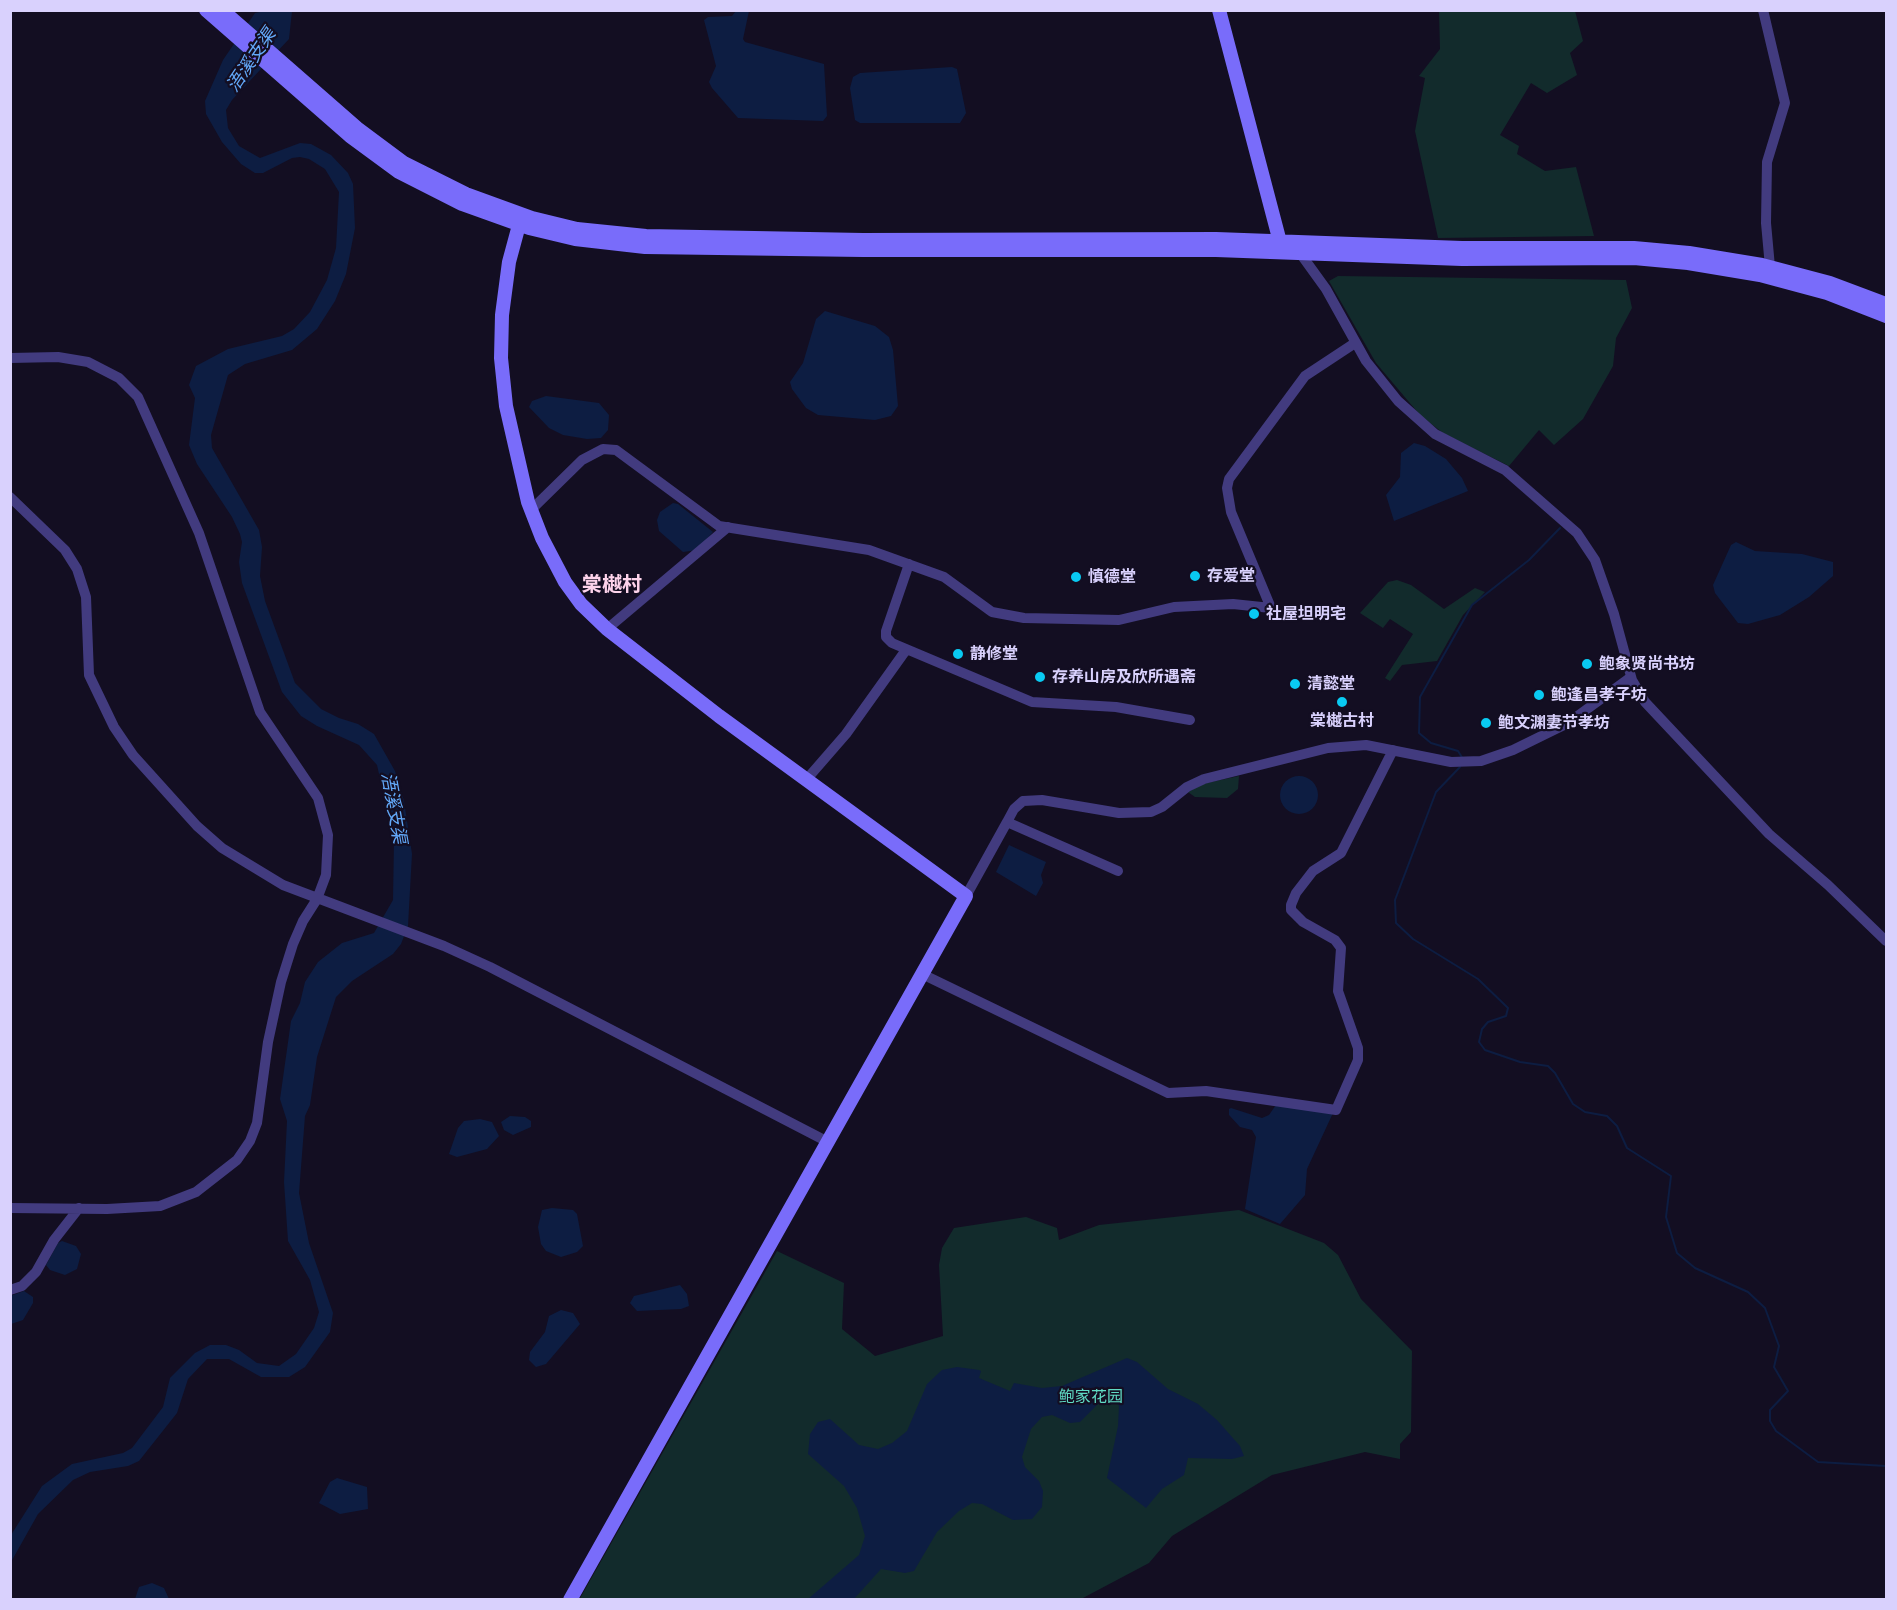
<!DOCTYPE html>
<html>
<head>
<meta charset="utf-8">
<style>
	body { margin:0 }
	#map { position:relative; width:1897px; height:1610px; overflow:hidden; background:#130e22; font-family:Barlow,sans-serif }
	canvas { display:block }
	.frame { position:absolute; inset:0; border:12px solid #d9d1fd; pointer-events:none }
</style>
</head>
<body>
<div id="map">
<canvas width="1897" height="1610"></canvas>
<div class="frame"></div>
</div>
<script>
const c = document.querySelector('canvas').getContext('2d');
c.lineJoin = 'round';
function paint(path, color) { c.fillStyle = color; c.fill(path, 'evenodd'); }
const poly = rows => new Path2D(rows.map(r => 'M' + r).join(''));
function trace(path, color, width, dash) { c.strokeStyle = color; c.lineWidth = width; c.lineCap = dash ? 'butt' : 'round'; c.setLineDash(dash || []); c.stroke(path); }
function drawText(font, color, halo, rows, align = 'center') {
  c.font = font + ' Barlow,"Noto Sans SC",sans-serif'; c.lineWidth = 4.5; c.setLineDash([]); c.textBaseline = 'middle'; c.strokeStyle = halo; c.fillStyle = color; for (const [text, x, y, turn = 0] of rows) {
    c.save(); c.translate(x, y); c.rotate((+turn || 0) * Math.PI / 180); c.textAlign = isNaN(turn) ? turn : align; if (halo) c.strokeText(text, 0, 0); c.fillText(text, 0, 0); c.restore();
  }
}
const green = poly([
	[1439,11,1575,11,1583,41,1570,53,1577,75,1547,93,1531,83,1500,135,1519,146,1517,154,1545,171,1576,167,1594,236,1438,238,1415,131,1425,78,1419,76,1440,49],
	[1338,276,1626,280,1632,308,1616,338,1613,366,1583,419,1554,445,1539,430,1509,466,1443,433,1420,415,1376,363,1329,281],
	[1397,580,1411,585,1444,609,1475,588,1485,592,1463,615,1437,661,1402,665,1390,681,1385,678,1413,634,1390,619,1383,628,1360,613,1388,582],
	[1239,776,1238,789,1227,798,1195,797,1188,792,1202,784],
	[1239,1210,1324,1243,1338,1255,1361,1299,1412,1351,1411,1432,1400,1444,1400,1459,1365,1452,1272,1475,1172,1536,1149,1563,1081,1599,579,1600,777,1251,844,1283,842,1329,875,1356,943,1336,939,1265,942,1248,954,1228,1026,1217,1057,1228,1059,1240,1099,1225]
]);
const water = poly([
	[264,11,292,11,289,39,232,100,226,110,228,128,239,146,260,158,300,143,311,144,331,155,348,173,353,184,355,228,346,274,335,301,317,329,292,350,245,364,228,375,211,435,212,448,259,530,262,547,260,576,265,601,295,683,321,709,339,718,358,724,374,734,395,771,404,801,412,854,408,926,401,944,393,954,352,981,336,997,317,1057,310,1105,305,1116,299,1193,309,1243,333,1313,330,1332,305,1367,289,1377,261,1377,229,1359,207,1359,188,1379,177,1413,139,1461,128,1466,90,1472,73,1480,38,1514,11,1562,11,1535,42,1486,72,1464,123,1453,132,1448,163,1407,170,1378,195,1353,210,1345,226,1345,239,1350,257,1363,279,1366,296,1354,314,1328,319,1312,310,1280,288,1241,284,1182,287,1121,280,1099,291,1021,300,1003,305,982,318,962,342,943,374,933,393,900,394,841,377,765,359,745,317,726,301,716,282,692,242,583,239,562,242,542,240,534,232,517,197,464,189,445,195,398,189,385,196,366,228,349,282,336,294,329,310,312,327,280,336,248,339,192,325,169,309,159,300,157,292,158,263,173,255,173,241,164,222,142,206,114,205,101,223,60,255,13],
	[736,11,749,11,743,39,745,42,824,64,827,116,823,121,738,118,712,88,709,82,716,66,704,20,708,17,732,16],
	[952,67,957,69,966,113,960,123,860,123,855,120,850,88,853,77,860,73],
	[825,311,875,326,889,337,893,350,898,406,891,416,875,420,818,415,806,408,792,389,790,382,803,363,816,319],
	[546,396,599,403,609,415,608,430,601,438,587,439,563,435,549,428,529,407,532,401],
	[1414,443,1425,446,1446,459,1462,478,1468,491,1394,521,1386,495,1400,477,1401,453],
	[673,503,678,504,713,532,697,550,683,552,659,531,657,520,660,512],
	[1736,542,1755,551,1802,554,1833,562,1833,576,1809,597,1780,615,1748,624,1738,623,1715,593,1713,585,1731,545],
	'1280 795a19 19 0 1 1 38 0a19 19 0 1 1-38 0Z',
	[1009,845,1046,862,1041,875,1043,883,1036,896,996,872],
	[1278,1102,1333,1113,1307,1169,1305,1195,1280,1224,1245,1209,1256,1137,1252,1130,1240,1127,1229,1115,1229,1109,1231,1108,1262,1118,1269,1115],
	[510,1116,525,1117,531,1121,531,1127,513,1135,504,1130,501,1122],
	[480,1119,492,1122,499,1136,487,1149,457,1157,449,1154,458,1128,464,1121],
	[552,1208,573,1210,577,1214,583,1246,577,1252,561,1257,546,1251,541,1244,538,1227,542,1210],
	[62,1241,76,1246,81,1254,77,1269,65,1275,50,1270,46,1265,58,1243],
	[680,1285,687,1294,689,1306,681,1309,637,1311,630,1303,634,1296],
	[24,1291,33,1297,33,1303,23,1320,11,1324,10,1296],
	[561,1310,573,1313,580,1324,546,1364,536,1367,529,1360,530,1352,545,1332,549,1316],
	[1127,1358,1137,1362,1168,1389,1198,1404,1217,1420,1240,1446,1244,1456,1232,1459,1188,1458,1184,1475,1162,1489,1146,1508,1107,1478,1118,1426,1119,1406,1116,1402,1107,1400,1098,1404,1080,1422,1070,1423,1052,1415,1042,1417,1031,1429,1022,1457,1025,1467,1039,1481,1043,1491,1042,1507,1032,1519,1013,1520,982,1504,972,1503,959,1511,937,1532,914,1571,905,1573,881,1569,854,1599,808,1599,859,1555,865,1536,857,1508,844,1486,808,1454,810,1434,818,1422,830,1419,859,1445,878,1449,892,1443,907,1431,927,1384,942,1370,957,1367,979,1370,981,1371,979,1378,1010,1391,1014,1383,1042,1388,1062,1386],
	[337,1478,367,1487,368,1509,340,1514,319,1503,330,1482],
	[152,1583,164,1588,169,1599,135,1599,139,1587]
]);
const stream = poly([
	[1463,759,1458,751,1431,743,1419,733,1420,697,1472,605,1529,560,1560,528],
	[1460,767,1436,792,1395,900,1396,923,1413,939,1478,979,1508,1008,1506,1016,1488,1022,1482,1029,1479,1042,1485,1050,1520,1062,1548,1066,1555,1073,1573,1104,1585,1112,1607,1116,1617,1126,1627,1148,1671,1176,1666,1217,1677,1253,1695,1268,1748,1292,1765,1308,1779,1346,1774,1367,1788,1391,1770,1410,1770,1421,1776,1431,1818,1462,1886,1466]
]);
const street = poly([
	[1763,10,1785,103,1767,162,1766,223,1770,267],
	[1300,253,1326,289,1366,361,1398,401,1435,434,1505,470,1577,533,1595,560,1614,614,1632,680,1645,702,1769,834,1828,885,1886,941],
	[10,358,58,357,88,362,119,378,138,397,199,533,260,712,318,798,328,835,326,875,317,899,303,921,293,944,281,982,268,1042,257,1123,250,1141,237,1160,196,1192,160,1206,107,1209,10,1208],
	[10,497,65,550,77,569,86,597,89,675,114,727,133,755,197,826,222,848,283,885,444,946,490,967,828,1142],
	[531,510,582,460,603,449,616,450,719,526,869,550,944,577,992,612,1024,618,1119,620,1174,607,1233,604,1271,608],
	[909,564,886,631,886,637,892,643,1032,702,1116,707,1190,720],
	[1271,608,1231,512,1227,488,1229,479,1305,376,1355,343],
	[607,629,728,527],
	[806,780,846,734,906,650],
	[1007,822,1014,809,1023,801,1042,800,1119,813,1151,812,1162,807,1187,787,1204,779,1328,748,1366,745,1451,762,1481,761,1513,750,1568,723,1631,677],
	[966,896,1007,822,1118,871],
	[922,974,1168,1093,1206,1091,1336,1110,1358,1060,1358,1048,1338,991,1341,948,1335,940,1303,922,1291,910,1291,905,1296,893,1313,871,1341,853,1393,750],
	[10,1290,22,1286,36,1272,54,1240,79,1208]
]);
const secondary = poly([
	[206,10,350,136,399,172,462,204,529,228,575,239,645,247,863,250,1216,250,1462,259,1634,258,1688,263,1760,275,1827,293,1886,316],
	[222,10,357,128,404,163,466,194,532,218,577,229,646,236,863,240,1216,239,1462,248,1634,248,1689,253,1762,265,1830,283,1886,304],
	[1219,10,1280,242],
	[519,225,509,262,502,315,501,358,506,406,528,502,542,538,565,582,581,604,607,629,719,716,966,896,570,1600]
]);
const markers = [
	[1195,576,6,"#09caf2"],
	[1076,577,6,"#09caf2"],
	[1254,614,6,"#09caf2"],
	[958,654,6,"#09caf2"],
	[1587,664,6,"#09caf2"],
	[1040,677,6,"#09caf2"],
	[1295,684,6,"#09caf2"],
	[1539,695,6,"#09caf2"],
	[1342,702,6,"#09caf2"],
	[1486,723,6,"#09caf2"]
];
const poiNames = [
	["存爱堂",1207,576],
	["慎德堂",1088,577],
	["社屋坦明宅",1266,614],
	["静修堂",970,654],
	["鲍象贤尚书坊",1599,664],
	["存养山房及欣所遇斋",1052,677],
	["清懿堂",1307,684],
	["鲍逢昌孝子坊",1551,695],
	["棠樾古村",1342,721,"center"],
	["鲍文渊妻节孝坊",1498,723]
];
const parkNames = [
	["鲍家花园",1091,1397]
];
const waterNames = [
	["浯溪支渠",251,60,-56],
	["浯溪支渠",394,808,80]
];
const quarterNames = [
	["棠樾村",612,584]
];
paint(green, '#122b2c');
paint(water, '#0d1d42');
trace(stream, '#0d1d42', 2);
trace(street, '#423b7f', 10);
trace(secondary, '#796cfa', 14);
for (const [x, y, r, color] of markers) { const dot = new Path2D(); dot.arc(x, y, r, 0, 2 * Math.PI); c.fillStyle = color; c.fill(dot); trace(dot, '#130e22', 2); }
drawText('bold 16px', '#d9d1fd', '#130e22', poiNames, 'left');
drawText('16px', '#60dbc4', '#130e22', parkNames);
drawText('italic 18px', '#63a9f9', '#130e22', waterNames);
drawText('bold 20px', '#fdd3eb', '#130e22', quarterNames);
</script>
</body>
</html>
